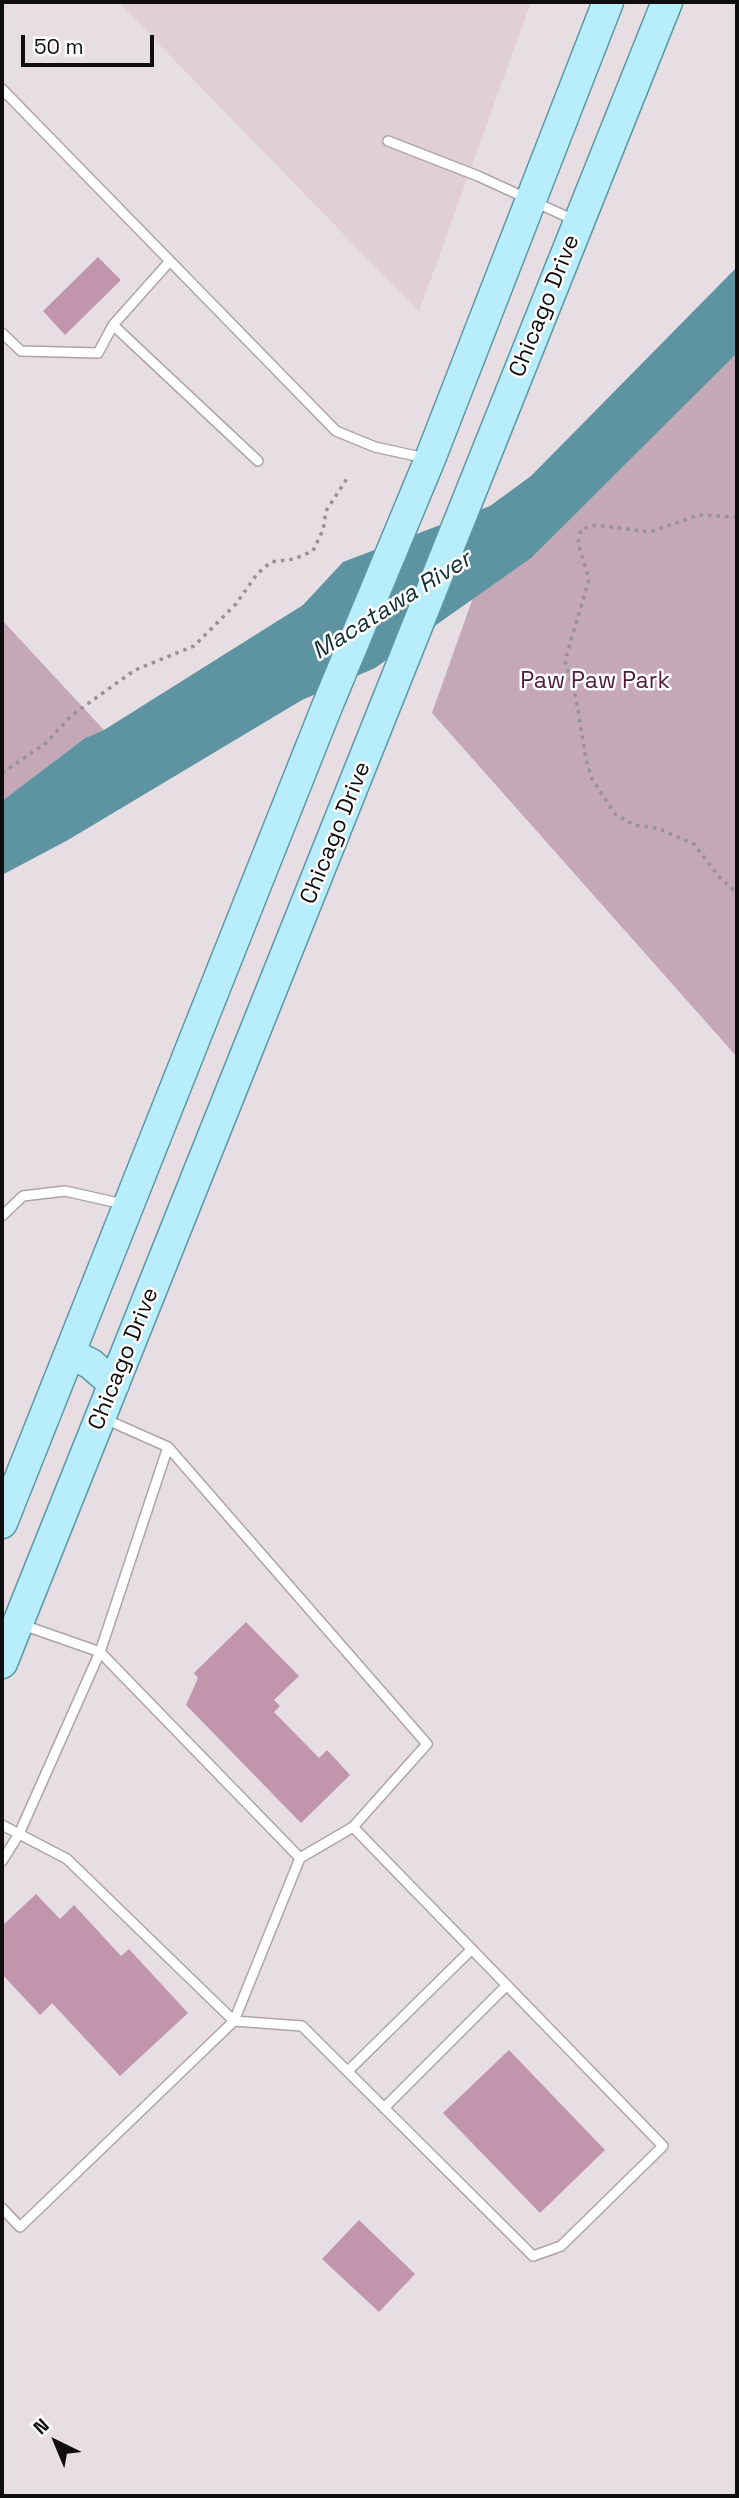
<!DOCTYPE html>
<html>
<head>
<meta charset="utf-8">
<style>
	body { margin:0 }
	#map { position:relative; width:739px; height:2498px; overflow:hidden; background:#e7dee3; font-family:"Space Grotesk",sans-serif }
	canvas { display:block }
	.frame { position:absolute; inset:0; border:4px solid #0f0d0e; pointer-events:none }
	.north { position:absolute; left:21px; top:2407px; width:70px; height:70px; -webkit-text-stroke:5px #fff; paint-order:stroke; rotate:317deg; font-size:19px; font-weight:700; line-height:28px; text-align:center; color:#0f0d0e }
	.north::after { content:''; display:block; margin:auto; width:24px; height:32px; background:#0f0d0e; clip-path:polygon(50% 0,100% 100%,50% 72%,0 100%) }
	.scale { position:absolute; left:21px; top:35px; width:133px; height:32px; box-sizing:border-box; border:4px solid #0f0d0e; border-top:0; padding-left:9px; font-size:21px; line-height:24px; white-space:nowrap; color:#0f0d0e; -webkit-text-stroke:5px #fff; paint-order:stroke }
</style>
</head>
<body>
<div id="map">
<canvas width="739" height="2498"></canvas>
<div class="frame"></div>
<div class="north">N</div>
<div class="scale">50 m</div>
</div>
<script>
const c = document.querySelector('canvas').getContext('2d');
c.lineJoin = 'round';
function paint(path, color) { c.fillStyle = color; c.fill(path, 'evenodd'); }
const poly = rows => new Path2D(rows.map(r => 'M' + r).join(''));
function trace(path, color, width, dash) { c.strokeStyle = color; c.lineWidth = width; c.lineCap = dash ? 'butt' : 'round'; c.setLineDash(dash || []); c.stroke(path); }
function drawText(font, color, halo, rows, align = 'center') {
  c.font = font + ' "Space Grotesk",sans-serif'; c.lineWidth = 5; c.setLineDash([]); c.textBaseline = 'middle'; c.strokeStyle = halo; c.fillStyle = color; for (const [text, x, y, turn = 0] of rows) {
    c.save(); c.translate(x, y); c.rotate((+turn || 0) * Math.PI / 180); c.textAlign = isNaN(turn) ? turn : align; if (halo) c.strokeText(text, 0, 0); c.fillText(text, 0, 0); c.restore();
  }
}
const built = poly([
	[118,2,531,2,419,312]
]);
const green = poly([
	[737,316,737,1057,432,713,492,544],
	[2,620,104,730,85,738,2,801]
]);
const water = poly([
	[737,267,737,353,531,558,375,668,302,700,68,840,2,875,2,801,85,738,104,730,303,605,343,562,490,506,531,476]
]);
const building = poly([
	[98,257,121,280,65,335,43,311],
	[246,1622,299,1676,274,1700,280,1706,274,1712,319,1758,327,1750,350,1775,301,1823,186,1705,198,1678,194,1673],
	[36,1894,60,1919,74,1905,121,1956,129,1949,188,2013,120,2076,52,2003,40,2015,2,1974,2,1926],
	[509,2050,605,2150,540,2213,443,2113],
	[359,2220,415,2274,379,2312,322,2259]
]);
const path = poly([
	[737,517,698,515,650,532,596,525,581,529,578,543,589,579,565,661,576,698,586,759,592,779,615,814,634,825,657,828,694,844,720,878,737,893],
	[2,773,46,743,72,715,135,670,194,646,236,604,257,574,271,562,294,559,313,551,323,530,326,511,348,477]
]);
const lane = poly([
	[2,89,336,431,375,447,425,458],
	[388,141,478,176,574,220],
	[170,261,113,325,258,461],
	[2,333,21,351,98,353,113,325],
	[2,1216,23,1196,65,1191,123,1204],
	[23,1625,100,1652,300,1858],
	[2,1825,67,1859,234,2021,300,1858,353,1827],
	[2,1861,19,1834,100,1652,168,1447],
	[348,2071,472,1949],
	[384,2108,507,1985],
	[2,2208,20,2227,234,2021,302,2026,533,2256,561,2246,663,2146,353,1827,427,1744,168,1447,105,1419]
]);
const primary = poly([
	[70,1353,91,1364,114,1384],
	[2,1523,326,709,430,459,608,2],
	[2,1663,667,2]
]);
const streetNames = [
	["Chicago Drive",545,306,-68],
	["Chicago Drive",336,833,-68],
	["Chicago Drive",124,1359,-68]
];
const parkNames = [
	["Paw Paw Park",595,682]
];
const waterNames = [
	["Macatawa River",392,606,-32]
];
paint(built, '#e0cfd7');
paint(green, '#c4a8b6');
paint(water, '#5e94a2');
paint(building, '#c195ac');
trace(lane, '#ada4a9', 12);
trace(primary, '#5e98a7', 33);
trace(path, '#989195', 3.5, [3.5, 5]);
trace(lane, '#fff', 9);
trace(primary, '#b8eefc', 30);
drawText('23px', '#0f0d0e', '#fff', streetNames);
drawText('23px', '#501a3b', '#fff', parkNames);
drawText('italic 24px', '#132f36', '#fff', waterNames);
</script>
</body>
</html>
